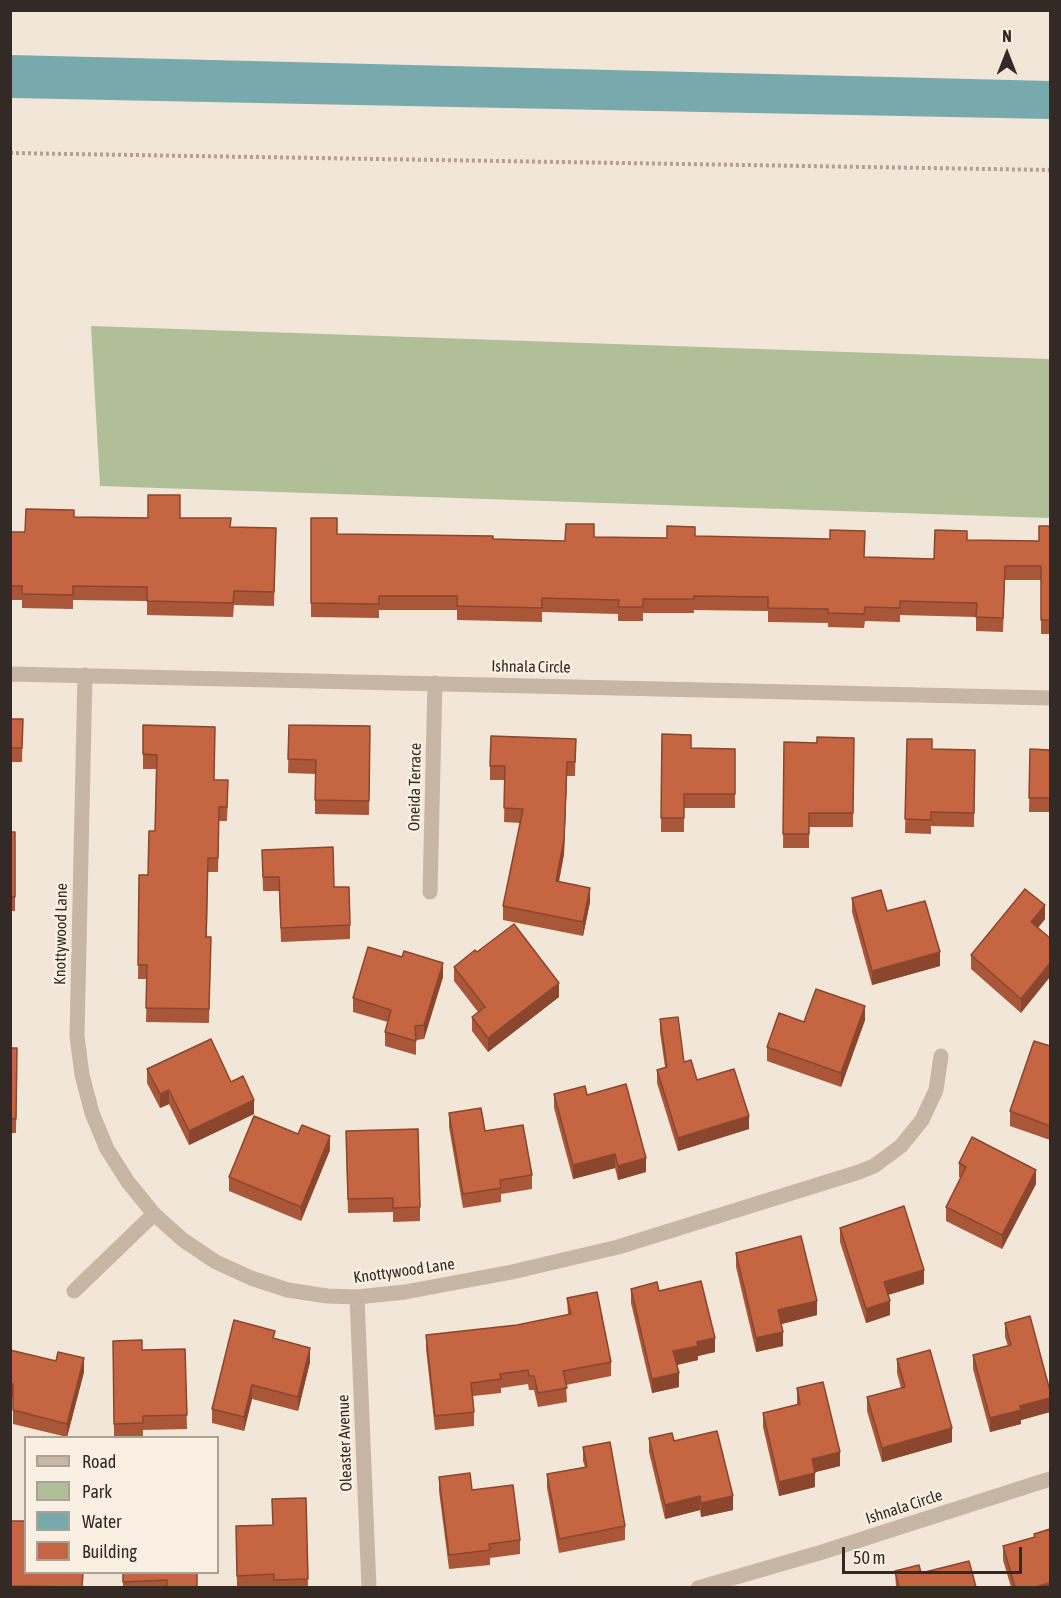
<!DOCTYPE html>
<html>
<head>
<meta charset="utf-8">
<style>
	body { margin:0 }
	#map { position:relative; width:1061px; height:1598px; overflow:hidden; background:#f1e6d7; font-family:"Asap Condensed",sans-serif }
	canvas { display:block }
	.frame { position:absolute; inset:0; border:12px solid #332a25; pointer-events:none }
	.legend { position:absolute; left:24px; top:1436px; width:195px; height:138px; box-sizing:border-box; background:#f9f0e3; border:2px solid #aaa197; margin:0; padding:8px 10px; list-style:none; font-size:18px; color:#332a25 }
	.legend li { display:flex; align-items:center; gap:12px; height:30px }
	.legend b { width:30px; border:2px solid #aaa197 }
	.north { position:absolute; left:977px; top:24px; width:60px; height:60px; -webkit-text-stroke:4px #f9f0e3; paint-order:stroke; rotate:0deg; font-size:16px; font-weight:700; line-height:24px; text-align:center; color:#332a25 }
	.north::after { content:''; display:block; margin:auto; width:21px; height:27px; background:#332a25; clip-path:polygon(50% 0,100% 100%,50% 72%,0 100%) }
	.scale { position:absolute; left:842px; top:1547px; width:180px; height:27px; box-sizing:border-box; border:3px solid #332a25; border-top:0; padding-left:8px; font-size:18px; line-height:21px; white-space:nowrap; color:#332a25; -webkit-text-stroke:4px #f9f0e3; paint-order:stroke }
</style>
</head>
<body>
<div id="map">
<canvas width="1061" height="1598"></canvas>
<div class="frame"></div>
<ul class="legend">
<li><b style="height:8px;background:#c8b6a4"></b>Road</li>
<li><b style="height:16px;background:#b1bf98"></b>Park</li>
<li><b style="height:16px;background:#77a9ad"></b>Water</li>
<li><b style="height:16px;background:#c56541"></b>Building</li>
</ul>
<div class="north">N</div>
<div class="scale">50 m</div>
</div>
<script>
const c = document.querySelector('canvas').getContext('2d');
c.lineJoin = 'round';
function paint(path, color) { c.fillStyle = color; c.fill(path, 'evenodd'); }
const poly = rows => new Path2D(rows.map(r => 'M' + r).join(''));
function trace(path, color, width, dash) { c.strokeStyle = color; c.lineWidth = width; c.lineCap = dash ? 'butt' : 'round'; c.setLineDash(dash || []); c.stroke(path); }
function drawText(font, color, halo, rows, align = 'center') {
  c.font = font + ' "Asap Condensed",sans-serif'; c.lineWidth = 5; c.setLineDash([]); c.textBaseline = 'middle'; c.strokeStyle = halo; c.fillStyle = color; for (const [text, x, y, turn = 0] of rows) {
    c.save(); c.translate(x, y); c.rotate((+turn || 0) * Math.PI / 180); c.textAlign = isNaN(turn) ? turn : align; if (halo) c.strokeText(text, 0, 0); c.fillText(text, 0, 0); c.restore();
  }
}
const green = poly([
	[91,326,1050,359,1050,518,100,486]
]);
const water = poly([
	[11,55,1050,81,1050,119,11,98]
]);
const path = poly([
	[10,153,1050,170]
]);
const minor = poly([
	[10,674,1050,698],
	[85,675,77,1036,82,1075,92,1113,107,1149,128,1182,154,1214,183,1240,216,1262,251,1278,288,1290,327,1296,357,1297,405,1292,512,1272,618,1247,859,1172,874,1166,901,1146,922,1120,936,1090,941,1056],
	[430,892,435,683],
	[74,1291,154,1214],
	[357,1297,369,1588],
	[698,1588,819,1553,1050,1479]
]);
const wall = poly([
	[74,517,180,518,231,527,276,528,274,606,234,605,233,617,147,615,147,601,73,600,73,609,22,608,22,600,10,600,10,532,25,532],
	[311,518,337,534,565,541,594,537,667,538,695,536,864,557,934,559,967,540,1039,541,1050,526,1050,634,1041,634,1041,580,1005,580,1003,632,976,631,976,617,900,615,900,622,865,621,864,628,828,627,828,623,768,622,768,611,694,610,694,613,643,613,643,621,618,621,618,614,542,612,542,622,457,620,457,610,379,610,379,618,311,617],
	[10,719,23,719,22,762,11,762],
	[143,725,214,780,228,794,227,821,219,821,218,872,208,872,207,937,211,937,209,1023,146,1022,147,979,138,979,139,875,148,875,155,831,156,769,143,769],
	[289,725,370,726,369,815,315,814,315,774,288,773],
	[662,734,691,748,735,749,735,808,684,808,684,832,661,832],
	[854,738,853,827,809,827,809,848,783,848,784,742,817,743],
	[576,739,575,776,567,776,564,854,559,882,590,902,583,936,503,920,503,906,520,823,504,822,505,780,490,780,490,766],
	[907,739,932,749,975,750,974,827,931,826,931,834,905,833],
	[1030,749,1050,750,1050,812,1029,812],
	[10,832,15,832,15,911,10,911],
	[262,850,334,887,350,925,350,939,281,942,279,891,263,891],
	[852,898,887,911,940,966,872,985,852,912],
	[1045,919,1038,928,1021,1013,971,969,971,955],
	[477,952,559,997,488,1052,472,1031,472,1017,478,1012,454,981,454,967],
	[443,977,424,1039,416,1040,416,1055,385,1046,385,1032,388,1022,353,1012,353,998],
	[660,1019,684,1062,697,1080,749,1129,678,1151,657,1083,657,1070,665,1067,660,1032],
	[865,1020,841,1087,767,1061,767,1047,804,1022],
	[1050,1046,1050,1140,1010,1126,1010,1111],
	[10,1048,17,1048,16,1133,10,1133],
	[147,1069,231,1082,254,1114,189,1145,169,1104,160,1108,147,1083],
	[554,1094,587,1095,646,1172,618,1180,615,1168,573,1179,554,1108],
	[449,1113,485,1131,532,1175,532,1189,501,1194,501,1202,463,1208,449,1127],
	[298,1134,330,1150,301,1221,229,1191,229,1177],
	[346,1145,420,1207,420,1221,393,1222,393,1212,348,1213],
	[959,1163,1036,1184,1002,1249,946,1221,946,1207,961,1178,959,1177],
	[840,1228,924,1284,888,1295,890,1315,866,1323,840,1242],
	[736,1253,817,1315,781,1324,783,1346,756,1352,736,1267],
	[631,1289,659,1291,715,1352,698,1356,698,1360,676,1365,679,1387,652,1393,631,1303],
	[567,1298,611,1362,611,1376,566,1385,567,1402,538,1407,534,1390,529,1390,528,1384,501,1388,501,1393,473,1396,474,1412,474,1426,435,1430,426,1349,426,1335,517,1325,568,1315],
	[1005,1323,1050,1391,1050,1412,1021,1420,1021,1424,990,1432,973,1369,973,1355,1008,1346,1005,1337],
	[275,1339,310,1362,298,1411,252,1399,244,1431,212,1423,212,1409],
	[113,1341,142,1350,185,1349,187,1429,143,1430,143,1437,114,1437],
	[10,1350,56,1361,84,1372,67,1437,13,1424,13,1398,10,1398],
	[897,1359,952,1442,882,1462,867,1411,867,1397,901,1388,897,1373],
	[797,1388,840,1466,815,1472,815,1487,779,1496,763,1427,763,1413,797,1405],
	[649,1438,674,1441,733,1510,701,1517,700,1510,665,1519,649,1452],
	[583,1447,625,1526,625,1540,559,1553,547,1488,547,1474,585,1467,583,1461],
	[439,1477,472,1490,520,1540,520,1554,490,1558,490,1565,449,1569,439,1491],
	[306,1498,308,1587,237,1587,236,1526,273,1525,272,1499],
	[10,1521,83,1587,10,1587],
	[1034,1534,1050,1587,1011,1587,1003,1560,1003,1546,1034,1537],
	[895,1571,921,1573,976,1587,896,1587],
	[123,1572,197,1572,197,1587,123,1587]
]);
const shadedWall = poly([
	[567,776,564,854,556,895,556,881],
	[590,888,590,902,583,936,583,922],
	[1045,905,1045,919,1031,936,1031,922],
	[940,952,940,966,872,985,872,971],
	[443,963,443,977,424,1039,424,1025],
	[1050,963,1050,977,1021,1013,1021,999],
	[559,983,559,997,488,1052,488,1038],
	[865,1006,865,1020,841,1087,841,1073],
	[169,1090,169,1104,160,1108,160,1094],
	[254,1100,254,1114,189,1145,189,1131],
	[749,1116,749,1129,678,1151,678,1138],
	[330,1136,330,1150,301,1221,301,1207],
	[615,1154,615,1168,573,1179,573,1165],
	[646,1158,646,1172,618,1180,618,1166],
	[1036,1170,1036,1184,1002,1249,1002,1235],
	[924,1270,924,1284,884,1296,884,1282],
	[817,1301,817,1315,778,1325,778,1310],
	[890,1301,890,1315,866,1323,866,1309],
	[783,1332,783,1346,756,1352,756,1338],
	[715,1338,715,1352,698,1356,698,1360,673,1366,673,1351,697,1342],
	[310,1348,310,1362,298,1411,298,1397],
	[84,1358,84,1372,67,1437,67,1424],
	[679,1373,679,1387,652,1393,652,1379],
	[252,1385,252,1399,244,1431,244,1417],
	[1050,1398,1050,1412,1021,1420,1021,1424,990,1432,990,1418,1020,1406],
	[952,1428,952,1442,882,1462,882,1448],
	[840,1452,840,1466,812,1473,812,1459],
	[815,1473,815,1487,779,1496,779,1482],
	[700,1496,700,1510,665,1519,665,1505],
	[733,1496,733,1510,701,1517,701,1503],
	[1050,1583,1050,1587,1035,1587]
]);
const building = poly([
	[148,495,180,495,180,518,231,518,230,527,276,528,274,592,234,591,233,603,147,601,147,587,73,586,73,595,22,594,22,586,10,586,10,532,25,532,26,509,74,510,74,517,148,518,148,495],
	[311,518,337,518,337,534,493,536,493,539,565,541,566,524,594,524,594,537,667,538,667,526,695,527,695,536,830,539,830,530,865,531,864,557,934,559,935,530,967,531,967,540,1039,541,1039,526,1050,526,1050,620,1041,620,1041,566,1005,566,1003,618,976,617,977,603,900,601,900,608,865,607,864,614,828,613,828,609,768,608,768,597,694,596,694,599,643,599,643,607,618,607,619,600,542,598,542,608,457,606,457,596,379,596,379,604,311,603,311,518],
	[10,719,23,719,22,748,11,748,10,783,10,719],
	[143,725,215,727,214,780,228,780,227,807,219,807,218,858,208,858,206,937,211,937,209,1009,146,1008,147,965,138,965,139,875,148,875,149,831,155,831,157,755,143,754,143,725],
	[289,725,370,726,369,801,315,800,316,760,288,759,289,725],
	[662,734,691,735,691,748,735,749,735,794,684,794,684,818,661,818,662,734],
	[491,736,576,739,575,762,567,762,564,840,556,881,590,888,583,922,503,906,523,809,504,808,505,766,490,766,491,736],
	[817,737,854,738,853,813,809,813,809,834,783,834,784,742,817,743,817,737],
	[907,739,932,739,932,749,975,750,974,813,931,812,931,820,905,819,907,739],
	[1030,749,1050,750,1050,798,1029,798,1030,749],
	[10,832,15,832,15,897,10,897,10,832],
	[333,847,334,887,349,887,350,925,281,928,279,877,263,877,262,850,333,847],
	[1025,889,1045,905,1031,922,1050,938,1050,963,1021,999,971,955,1025,889],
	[881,890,887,911,925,901,940,952,872,971,852,898,881,890],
	[514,924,559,983,488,1038,472,1017,485,1007,454,967,475,950,477,952,514,924],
	[368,947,402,957,404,951,443,963,424,1025,415,1026,416,1041,385,1032,391,1010,353,998,368,947],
	[10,987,11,987,11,1011,10,1011,10,987],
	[816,989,865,1006,841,1073,767,1047,779,1013,804,1022,816,989],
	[678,1017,684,1062,691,1060,697,1080,734,1069,749,1116,678,1138,657,1070,667,1067,660,1019,678,1017],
	[211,1039,231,1082,243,1076,254,1100,189,1131,169,1090,160,1094,147,1069,211,1039],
	[1034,1041,1050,1046,1050,1126,1010,1111,1034,1041],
	[10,1048,17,1048,16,1119,10,1119,10,1048],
	[626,1084,646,1158,618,1166,615,1154,573,1165,554,1094,585,1086,587,1095,626,1084],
	[481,1108,485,1131,523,1125,532,1175,500,1180,501,1188,463,1194,449,1113,481,1108],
	[254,1116,298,1134,302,1125,330,1136,301,1207,229,1177,254,1116],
	[418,1129,420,1207,393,1208,393,1198,348,1199,346,1131,418,1129],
	[972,1137,1036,1170,1002,1235,946,1207,966,1167,959,1163,972,1137],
	[904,1206,924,1270,884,1282,890,1301,866,1309,840,1228,904,1206],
	[801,1236,817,1301,778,1310,783,1332,756,1338,736,1253,801,1236],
	[701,1281,715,1338,697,1342,698,1346,673,1351,679,1373,652,1379,631,1289,657,1282,659,1291,701,1281],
	[597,1292,611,1362,563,1371,567,1388,538,1393,534,1376,529,1376,528,1370,500,1374,501,1379,471,1383,474,1412,435,1416,426,1335,517,1325,571,1314,567,1298,597,1292],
	[1030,1316,1050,1391,1050,1398,1020,1406,1021,1410,990,1418,973,1355,1011,1345,1005,1323,1030,1316],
	[234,1320,275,1331,273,1338,310,1348,298,1397,252,1385,244,1417,212,1409,234,1320],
	[142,1340,142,1350,185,1349,187,1415,143,1416,143,1423,114,1424,113,1341,142,1340],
	[10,1350,56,1361,58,1352,84,1358,67,1424,13,1410,13,1384,10,1384,10,1350],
	[930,1350,952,1428,882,1448,867,1397,905,1387,897,1359,930,1350],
	[823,1382,840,1452,812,1459,815,1473,779,1482,763,1413,800,1404,797,1388,823,1382],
	[717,1431,733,1496,701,1503,700,1496,665,1505,649,1438,672,1433,674,1441,717,1431],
	[610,1442,625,1526,559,1539,547,1474,587,1467,583,1447,610,1442],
	[470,1473,472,1490,513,1485,520,1540,489,1544,490,1550,449,1555,439,1477,470,1473],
	[306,1498,308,1579,274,1580,274,1574,237,1576,236,1526,273,1525,272,1499,306,1498],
	[10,1521,26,1521,26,1572,83,1572,82,1587,10,1586,10,1521],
	[1050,1529,1050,1583,1035,1587,1015,1587,1003,1546,1035,1537,1034,1534,1050,1529],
	[969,1561,976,1587,899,1587,895,1571,919,1565,921,1573,969,1561],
	[123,1572,197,1572,197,1587,167,1587,167,1580,123,1582,123,1572]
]);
const streetNames = [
	["Ishnala Circle",531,667,1],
	["Oneida Terrace",415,787,-89],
	["Knottywood Lane",61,934,-89],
	["Knottywood Lane",404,1271,-8],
	["Oleaster Avenue",345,1443,-92],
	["Ishnala Circle",904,1507,-18]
];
paint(green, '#b1bf98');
paint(water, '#77a9ad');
trace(path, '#b4a08e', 4, [3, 3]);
trace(minor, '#c8b6a4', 15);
paint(wall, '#a95738');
paint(shadedWall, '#8a472e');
paint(building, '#c56541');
trace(building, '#8a472e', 1.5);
drawText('16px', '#332a25', '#f9f0e3', streetNames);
</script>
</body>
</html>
